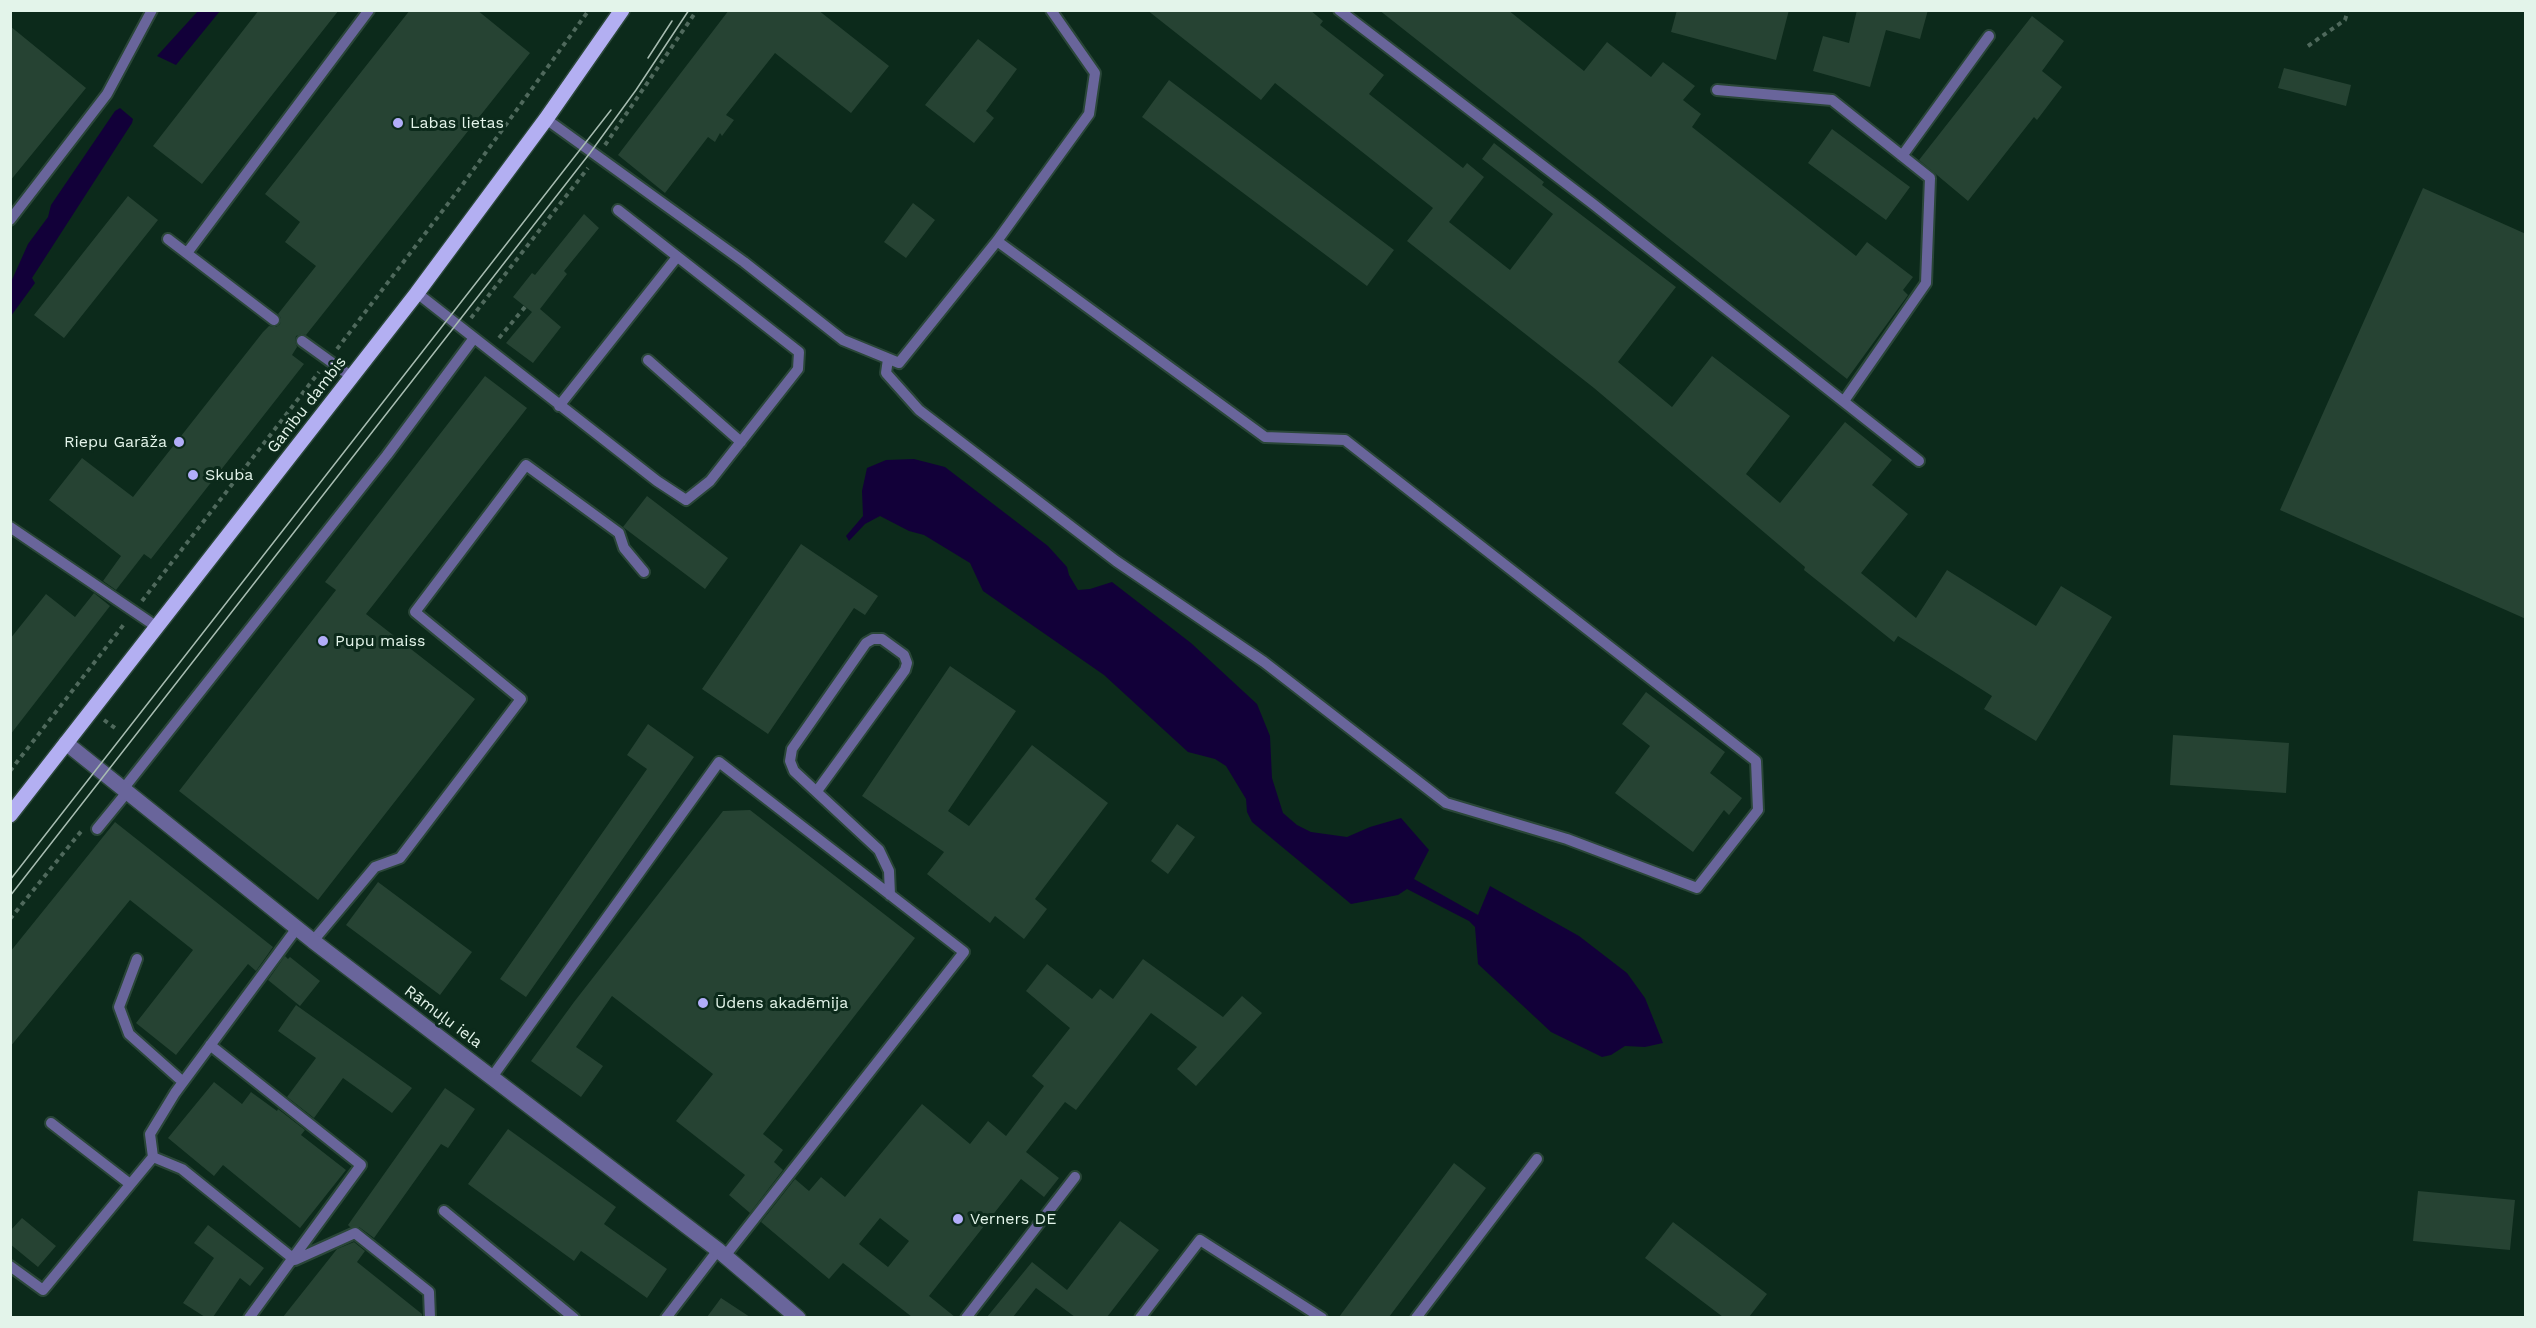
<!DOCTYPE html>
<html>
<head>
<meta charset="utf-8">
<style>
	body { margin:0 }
	#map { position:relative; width:2536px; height:1328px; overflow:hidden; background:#0c2a1b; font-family:"Work Sans",sans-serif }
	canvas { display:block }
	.frame { position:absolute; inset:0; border:12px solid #e3f4ea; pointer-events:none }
</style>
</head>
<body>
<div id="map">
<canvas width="2536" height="1328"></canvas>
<div class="frame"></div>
</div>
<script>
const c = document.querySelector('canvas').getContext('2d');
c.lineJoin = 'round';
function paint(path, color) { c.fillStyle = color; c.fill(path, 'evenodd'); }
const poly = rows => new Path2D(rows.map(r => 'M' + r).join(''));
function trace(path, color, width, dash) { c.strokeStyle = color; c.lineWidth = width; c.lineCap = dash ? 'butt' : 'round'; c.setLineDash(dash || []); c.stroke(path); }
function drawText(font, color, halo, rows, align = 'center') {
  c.font = font + ' "Work Sans",sans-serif'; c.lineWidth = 6; c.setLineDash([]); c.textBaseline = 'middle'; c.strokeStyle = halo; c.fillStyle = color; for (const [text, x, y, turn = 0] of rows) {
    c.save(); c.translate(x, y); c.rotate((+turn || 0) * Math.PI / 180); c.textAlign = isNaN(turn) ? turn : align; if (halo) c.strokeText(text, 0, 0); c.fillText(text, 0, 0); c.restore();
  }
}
const water = poly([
	[198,11,220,11,176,65,157,56],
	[120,108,133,119,132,123,32,278,35,283,11,316,11,282,28,244,48,217,51,205,115,111],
	[914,459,945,467,1048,546,1067,567,1069,575,1078,590,1090,589,1112,582,1191,643,1257,704,1270,736,1272,778,1283,813,1297,825,1311,832,1347,837,1370,827,1401,818,1429,850,1414,879,1478,915,1490,886,1579,936,1627,973,1645,998,1663,1043,1645,1047,1625,1046,1611,1055,1602,1057,1551,1032,1478,964,1475,927,1469,921,1407,889,1398,895,1351,904,1252,822,1247,812,1246,799,1226,766,1215,759,1188,752,1104,675,983,591,970,563,924,535,909,531,880,516,865,524,849,541,846,536,863,516,862,491,867,468,886,460]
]);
const building = poly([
	[259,10,339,10,202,184,153,146],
	[410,10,477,10,530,53,306,335,302,334,296,336,295,341,297,347,292,355,304,364,151,559,144,554,116,590,103,581,121,556,49,500,82,458,133,497,263,332,269,326,276,327,280,324,281,318,278,314,316,266,285,242,300,222,265,194],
	[729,10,818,10,889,66,851,113,775,53,726,115,734,120,722,136,720,133,715,142,708,137,665,193,618,155],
	[1147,10,1310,10,1323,21,1320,25,1384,75,1369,94,1463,168,1467,163,1484,177,1449,222,1510,270,1553,214,1482,159,1494,143,1544,182,1542,185,1676,287,1618,362,1672,407,1712,356,1790,416,1746,474,1780,503,1845,422,1892,460,1872,485,1908,514,1861,573,1916,618,1947,570,2036,626,2061,586,2112,617,2036,741,1984,709,1992,696,1898,636,1894,642,1804,570,1805,567,1594,388,1407,241,1433,208,1275,83,1261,100],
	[1379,10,1508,10,1584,71,1607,42,1651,77,1663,62,1695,86,1683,100,1701,114,1692,127,1856,256,1867,242,1913,277,1903,290,1908,295,1847,379],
	[1677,10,1789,10,1776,60,1671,32],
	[1857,10,1928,10,1920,39,1886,30,1870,87,1813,71,1823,36,1849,43],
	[2032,16,2064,41,2042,71,2062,87,2037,120,2034,117,1968,201,1919,160],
	[10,26,86,88,10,181],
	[978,39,1017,69,986,111,994,118,974,143,925,105],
	[2284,68,2351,85,2346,106,2278,88],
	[1169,80,1394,250,1367,286,1142,117],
	[1832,129,1910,187,1886,220,1808,163],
	[2423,188,2526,234,2526,619,2280,510],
	[128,196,158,220,64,338,34,315],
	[913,203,935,220,906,258,884,242],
	[584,214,599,228,564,271,567,274,540,309,561,327,533,363,506,343,532,312,513,297,532,273,535,275],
	[485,376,527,408,366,614,475,699,318,900,179,791,336,590,325,582],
	[647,496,728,558,705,589,623,527],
	[801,544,878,596,865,615,854,608,768,734,702,689],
	[94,593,110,606,10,735,10,639,46,594,75,617],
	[950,666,1016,711,948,811,969,826,1032,745,1108,803,1035,899,1047,909,1024,939,995,916,990,923,927,874,944,852,862,796],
	[1646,692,1725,752,1710,773,1742,798,1729,815,1724,810,1693,852,1615,793,1650,746,1622,724],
	[648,724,694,757,526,997,500,979,647,769,627,755],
	[2173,735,2289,743,2286,793,2170,785],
	[750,810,915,938,763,1134,783,1150,774,1162,783,1170,750,1213,729,1195,745,1175,676,1121,713,1074,612,996,576,1047,603,1066,581,1097,531,1061,574,1002,723,811],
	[115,822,273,947,256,971,248,964,176,1055,136,1023,193,950,130,900,10,1047,10,952],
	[1177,824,1195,837,1168,874,1151,861],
	[378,882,472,952,440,995,346,925],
	[285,956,288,959,290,957,320,981,300,1006,268,980],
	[1143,959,1223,1017,1242,996,1262,1013,1196,1086,1177,1069,1197,1047,1151,1013,1076,1110,1065,1102,1026,1152,1059,1178,1044,1197,1021,1179,929,1296,955,1317,912,1317,843,1263,829,1279,761,1222,795,1179,809,1191,821,1177,845,1197,922,1104,970,1144,988,1121,1006,1136,1044,1086,1032,1076,1070,1028,1026,991,1047,964,1092,999,1100,989,1113,999],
	[880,1218,909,1241,888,1267,859,1244],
	[296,1005,412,1088,392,1113,343,1078,314,1118,287,1097,316,1058,278,1031],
	[214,1082,242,1104,251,1092,277,1111,278,1109,305,1130,301,1135,346,1170,300,1228,223,1165,214,1176,168,1138],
	[445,1088,475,1109,448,1148,441,1144,374,1238,359,1227,350,1227,348,1225],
	[508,1129,616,1207,604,1224,667,1269,647,1298,581,1251,574,1261,468,1184],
	[1454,1163,1486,1188,1389,1317,1339,1317],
	[2418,1191,2515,1200,2510,1250,2413,1241],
	[22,1218,56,1246,38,1267,10,1244,10,1231],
	[1120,1221,1159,1250,1107,1317,1075,1317,1036,1288,1013,1317,987,1317,1032,1262,1067,1290],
	[1673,1222,1767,1294,1749,1317,1723,1317,1645,1258],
	[208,1225,264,1268,250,1286,240,1278,213,1317,205,1317,183,1303,214,1258,194,1243],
	[354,1242,365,1251,357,1262,422,1314,422,1317,283,1317,337,1249],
	[721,1298,750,1317,707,1317]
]);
const path = poly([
	[2308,46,2345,20,2348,10],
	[605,145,697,10],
	[471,318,588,168],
	[499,338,525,307],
	[337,349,463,184,589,10],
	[142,601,319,372],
	[104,720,115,728],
	[10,771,125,623],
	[10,919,83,829]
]);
const lane = poly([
	[1339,10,1593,204,1919,461],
	[1717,90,1832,100,1930,178,1926,283,1844,401],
	[546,119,744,262,843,340,899,363,997,241,1089,114,1095,73,1051,10],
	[1902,156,1989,36],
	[10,220,107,94,152,10],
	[168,239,274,320],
	[187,253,369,10],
	[417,293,657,481,686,500,710,481,798,369,799,352,618,210],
	[302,341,352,377],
	[888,359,886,373,919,410,1116,561,1264,662,1446,803,1567,839,1697,888,1758,810,1756,761,1345,440,1265,437,997,241],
	[648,360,741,442],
	[559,406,677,257],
	[10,527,157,627],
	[124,788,387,455,474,338],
	[817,791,905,670,907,663,904,655,882,639,873,639,866,643,792,749,790,761,794,771,879,850,889,871,890,895],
	[97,829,128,791],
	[313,941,375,867,400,858,521,699,415,612,526,465,619,533,624,548,644,572],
	[137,959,119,1007,129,1034,183,1082],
	[210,1045,361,1165,249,1318],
	[492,1077,719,762,964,952,725,1256],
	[51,1123,130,1184],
	[153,1157,182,1169,295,1260,355,1233,429,1292,430,1318],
	[444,1211,574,1318],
	[10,1266,43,1290,153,1157,150,1134,175,1093,297,928],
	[666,1318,718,1250],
	[966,1318,1075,1177],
	[1140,1318,1200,1240,1322,1318],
	[1416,1318,1537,1159]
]);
const street = poly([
	[66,743,313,941,718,1250,798,1318]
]);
const primary = poly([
	[10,815,417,293,546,119,622,10]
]);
const tram = poly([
	[648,58,672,21],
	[10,880,611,110],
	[10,896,590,153,636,90,689,10]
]);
const markers = [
	[398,123,6,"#b2adf9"],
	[179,442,6,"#b2adf9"],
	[193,475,6,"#b2adf9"],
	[323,641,6,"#b2adf9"],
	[703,1003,6,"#b2adf9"],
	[958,1219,6,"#b2adf9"]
];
const poiNames = [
	["Labas lietas",410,123],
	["Riepu Garāža",167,442,"right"],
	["Skuba",205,475],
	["Pupu maiss",335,641],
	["Ūdens akadēmija",715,1003],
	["Verners DE",970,1219]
];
const streetNames = [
	["Ganību dambis",307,405,-52],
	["Rāmuļu iela",443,1017,37]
];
paint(water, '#120039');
paint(building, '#264333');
trace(lane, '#2a4638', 14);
trace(street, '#2a4638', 18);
trace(primary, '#2a4638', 18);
trace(path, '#4f695c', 4, [4.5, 4.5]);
trace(lane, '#69659b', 10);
trace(street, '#69659b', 15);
trace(primary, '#b3aff2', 15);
trace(tram, '#a7bcb1', 1.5);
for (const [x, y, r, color] of markers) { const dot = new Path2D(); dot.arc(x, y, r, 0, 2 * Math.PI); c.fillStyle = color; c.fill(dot); trace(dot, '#0c2a1b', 2); }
drawText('16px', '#e3f4ea', '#0c2a1b', poiNames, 'left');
drawText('16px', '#e3f4ea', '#0c2a1b', streetNames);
</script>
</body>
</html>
